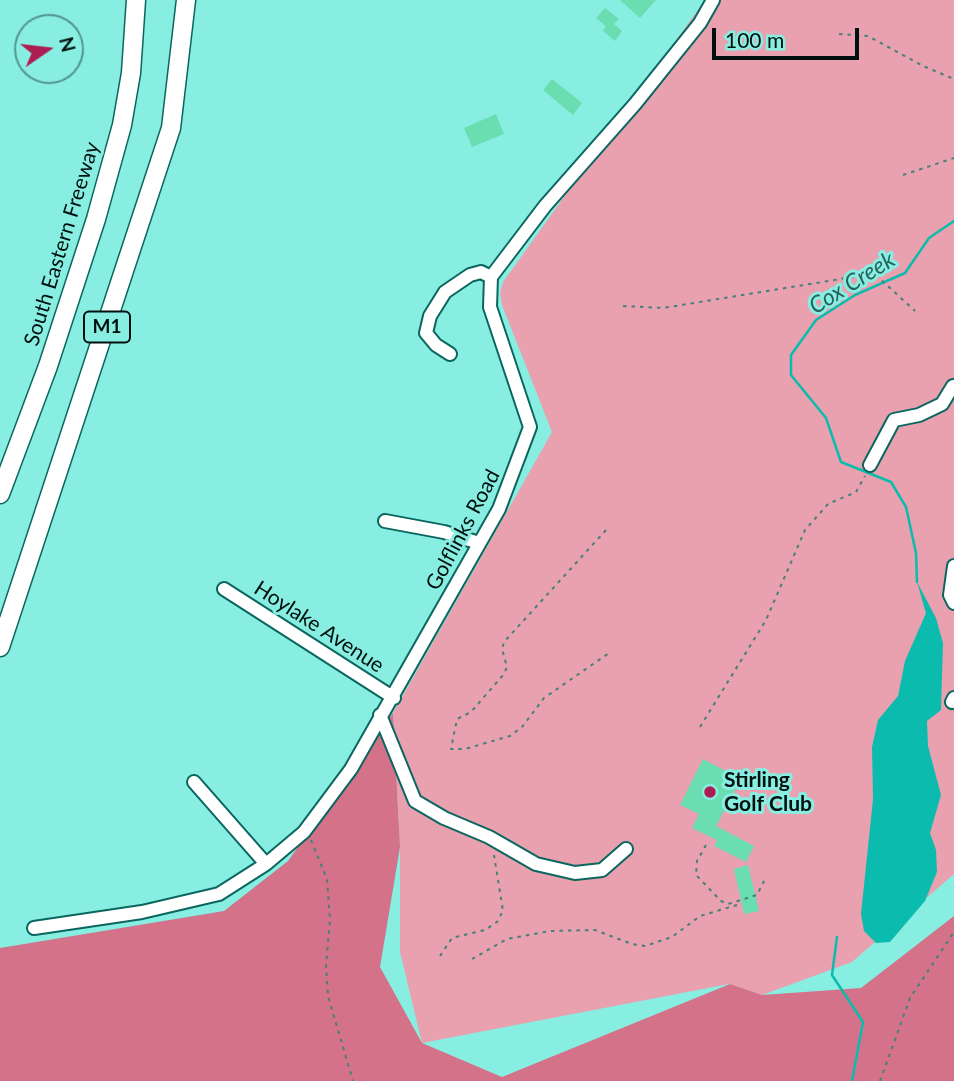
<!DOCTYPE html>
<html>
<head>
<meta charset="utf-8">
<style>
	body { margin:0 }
	#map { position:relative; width:954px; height:1081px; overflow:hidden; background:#88eee1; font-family:Lato,sans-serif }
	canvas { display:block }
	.north { position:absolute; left:14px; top:14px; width:70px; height:70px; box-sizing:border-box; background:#88eee1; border:2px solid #52958d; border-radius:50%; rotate:76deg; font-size:19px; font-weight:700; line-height:28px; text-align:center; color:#00100e }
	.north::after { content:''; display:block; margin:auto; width:24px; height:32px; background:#ad1c52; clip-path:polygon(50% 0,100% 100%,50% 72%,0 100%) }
	.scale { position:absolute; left:712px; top:28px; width:147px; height:32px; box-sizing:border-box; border:4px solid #00100e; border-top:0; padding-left:9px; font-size:21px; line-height:24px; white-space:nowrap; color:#00100e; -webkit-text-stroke:5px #88eee1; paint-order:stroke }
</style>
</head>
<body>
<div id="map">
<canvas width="954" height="1081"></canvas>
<div class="north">N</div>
<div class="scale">100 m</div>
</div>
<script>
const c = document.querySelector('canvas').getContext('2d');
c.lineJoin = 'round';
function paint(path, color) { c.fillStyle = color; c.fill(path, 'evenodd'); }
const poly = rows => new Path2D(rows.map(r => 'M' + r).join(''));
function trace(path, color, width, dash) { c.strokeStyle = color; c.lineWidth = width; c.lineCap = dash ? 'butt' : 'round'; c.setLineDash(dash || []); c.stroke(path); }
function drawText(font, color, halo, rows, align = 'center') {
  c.font = font + ' Lato,sans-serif'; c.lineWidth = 6; c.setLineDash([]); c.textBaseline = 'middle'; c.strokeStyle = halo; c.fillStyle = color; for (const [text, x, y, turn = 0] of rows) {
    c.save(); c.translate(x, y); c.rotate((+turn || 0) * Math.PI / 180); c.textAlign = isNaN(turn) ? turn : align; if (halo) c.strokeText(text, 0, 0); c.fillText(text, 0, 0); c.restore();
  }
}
const green = poly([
	[705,0,954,0,954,874,852,962,762,995,729,984,422,1043,400,952,400,847,393,713,552,432,502,305,500,293,503,282]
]);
const forest = poly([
	[393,713,400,847,380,967,422,1043,502,1077,730,984,762,995,861,988,954,916,954,1081,0,1081,0,948,224,911,288,861]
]);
const water = poly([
	[917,582,936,618,943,643,941,710,927,721,928,746,941,795,930,833,936,850,937,872,925,901,890,942,876,943,864,931,861,914,873,799,872,747,878,720,898,696,905,661,926,613]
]);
const stream = poly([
	[917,582,916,553,906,507,891,482,841,462,826,418,791,375,791,355,816,320,855,295,905,273,929,238,954,221],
	[837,937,832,975,863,1022,852,1081]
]);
const building = poly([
	[620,0,656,0,640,18],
	[605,8,619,19,614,24,622,31,615,41,603,31,606,26,596,18],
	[552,79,582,103,573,115,543,90],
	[496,114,504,134,472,147,464,128],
	[703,759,741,779,716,826,754,846,746,862,714,846,717,840,692,828,699,814,680,805],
	[748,865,759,911,744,914,734,869]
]);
const path = poly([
	[839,34,868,36,923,66,954,79],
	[903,175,954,158],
	[623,306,663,308,865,275,877,276,915,311],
	[606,530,504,642,502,649,507,667,504,674,471,712,457,719,451,749,465,749,510,736,522,727,544,698,609,653],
	[700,727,766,620,805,530,828,504,856,492,865,476],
	[311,840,327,879,330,920,326,966,328,996,353,1081],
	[706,845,697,861,696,875,721,901,728,904,757,895,764,881],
	[440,956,452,938,485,930,497,922,503,911,494,855],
	[472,959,507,939,550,931,595,930,632,944,645,946,672,937,700,916,737,905],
	[880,1081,910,998,954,932]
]);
const minor = poly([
	[450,354,436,345,426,333,430,316,445,292,470,275,481,272,491,277],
	[870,465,894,420,919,415,942,404,953,386],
	[385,521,444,532,479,543],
	[954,566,950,595,954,603],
	[224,589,394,698],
	[952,702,954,698],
	[380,715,415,801,444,818,489,837,536,864,575,873,602,870,626,849],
	[194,782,266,864],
	[34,928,142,912,219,894,266,864,304,832,351,769,499,509,530,427,490,307,491,277,545,206,635,104,700,23,713,0]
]);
const highway = poly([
	[0,494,48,366,96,219,122,125,131,73,136,0],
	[0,647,171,128,186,0]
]);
const markers = [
	[710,792,7,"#ad1c52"]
];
const shields = [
	[107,327,46]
];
const shieldNames = [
	["M1",107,327]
];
const streetNames = [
	["South Eastern Freeway",62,244,-73],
	["Golflinks Road",463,530,-62],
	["Hoylake Avenue",319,627,33]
];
const poiNames = [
	["Stirling",724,780],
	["Golf Club",724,804]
];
const waterNames = [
	["Cox Creek",852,283,-32]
];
paint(green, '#e9a0af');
paint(forest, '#d37289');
paint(water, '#0bbcae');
trace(stream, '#0bbcae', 2.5);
paint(building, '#6addb1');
trace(minor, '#0a665e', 16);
trace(highway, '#0a665e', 21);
trace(path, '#45817a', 2, [3.5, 5]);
trace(minor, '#fff', 12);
trace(highway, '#fff', 18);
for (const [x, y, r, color] of markers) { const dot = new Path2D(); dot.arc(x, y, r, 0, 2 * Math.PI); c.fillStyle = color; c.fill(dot); trace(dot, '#88eee1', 2.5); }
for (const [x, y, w] of shields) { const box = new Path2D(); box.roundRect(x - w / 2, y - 15.5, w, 31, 5); c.fillStyle = '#88eee1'; c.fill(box); trace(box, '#00100e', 2); }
drawText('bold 19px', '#00100e', null, shieldNames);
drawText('21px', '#00100e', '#88eee1', streetNames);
drawText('bold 21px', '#00100e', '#88eee1', poiNames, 'left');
drawText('italic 23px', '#27625c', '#88eee1', waterNames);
</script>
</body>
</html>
